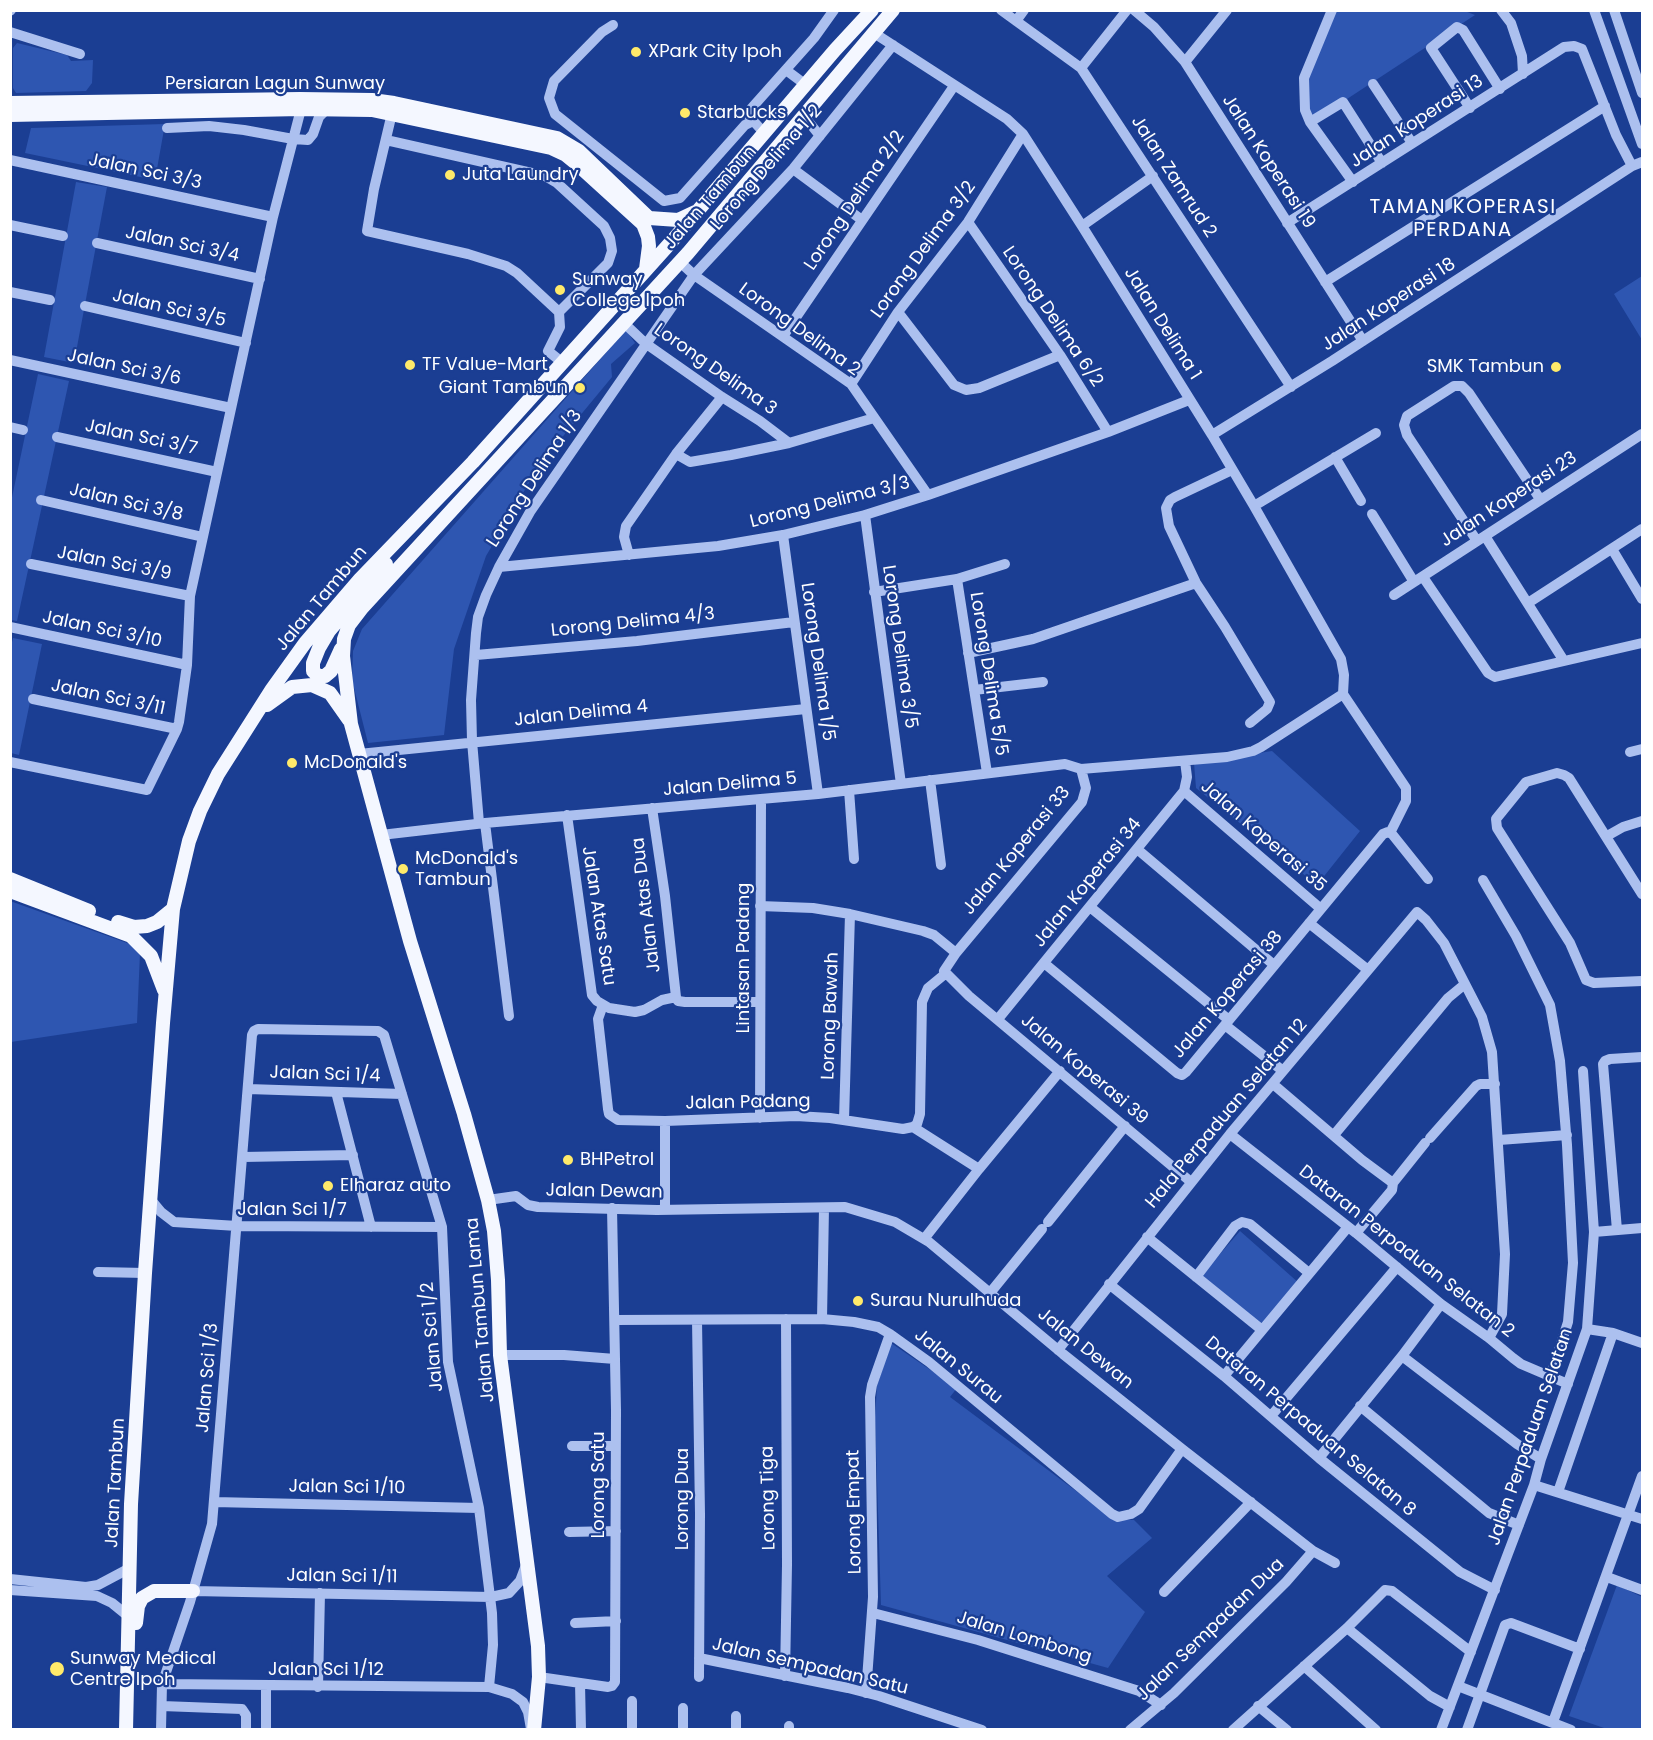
<!DOCTYPE html>
<html>
<head>
<meta charset="utf-8">
<style>
	body { margin:0 }
	#map { position:relative; width:1653px; height:1740px; overflow:hidden; background:#1b3e93; font-family:Poppins,sans-serif }
	canvas { display:block }
	.frame { position:absolute; inset:0; border:12px solid #fff; pointer-events:none }
</style>
</head>
<body>
<div id="map">
<canvas width="1653" height="1740"></canvas>
<div class="frame"></div>
</div>
<script>
const c = document.querySelector('canvas').getContext('2d');
c.lineJoin = 'round';
function paint(path, color) { c.fillStyle = color; c.fill(path, 'evenodd'); }
const poly = rows => new Path2D(rows.map(r => 'M' + r).join(''));
function trace(path, color, width, dash) { c.strokeStyle = color; c.lineWidth = width; c.lineCap = dash ? 'butt' : 'round'; c.setLineDash(dash || []); c.stroke(path); }
function drawText(font, color, halo, rows, align = 'center') {
  c.font = font + ' Poppins,sans-serif'; c.lineWidth = 4.5; c.setLineDash([]); c.textBaseline = 'middle'; c.strokeStyle = halo; c.fillStyle = color; for (const [text, x, y, turn = 0] of rows) {
    c.save(); c.translate(x, y); c.rotate((+turn || 0) * Math.PI / 180); c.textAlign = isNaN(turn) ? turn : align; if (halo) c.strokeText(text, 0, 0); c.fillText(text, 0, 0); c.restore();
  }
}
const green = poly([
	[1462,10,1475,15,1315,120,1307,115,1304,78,1335,11],
	[17,43,67,55,71,61,93,60,92,83,86,91,16,93,13,88,13,48],
	[165,124,155,180,25,153,31,128],
	[76,182,107,187,74,363,44,357],
	[1642,276,1642,340,1614,294],
	[626,330,635,343,611,364,612,377,540,464,486,556,454,649,444,735,368,743,352,680,353,651,362,629],
	[38,374,69,381,17,621,11,620,11,502],
	[13,638,42,644,19,755,11,753,10,650],
	[1272,751,1360,831,1317,885,1196,788,1194,763],
	[10,901,130,944,140,953,137,1023,11,1042],
	[1240,1231,1300,1284,1261,1328,1200,1277],
	[891,1343,957,1388,950,1397,1115,1520,1134,1520,1152,1538,1107,1576,1145,1612,1108,1668,881,1605,875,1417,877,1386],
	[1617,1585,1642,1597,1642,1729,1607,1729,1569,1716]
]);
const minor = poly([
	[1001,10,1081,68,1291,387],
	[1134,10,1154,27,1185,62,1363,341],
	[1332,10,1304,78,1305,110,1310,122,1353,182],
	[1501,10,1511,23,1522,56,1523,74],
	[1594,10,1642,144],
	[1614,10,1642,93],
	[10,11,11,10],
	[1016,21,1024,10],
	[613,25,602,32,554,81,549,98,555,114,664,201,680,198,745,125,753,121],
	[10,32,80,54],
	[874,33,1007,119,1023,134,1082,226,1212,435,1254,506,1341,659,1344,675,1343,694],
	[1185,62,1227,10],
	[1081,68,1127,10],
	[786,70,806,85],
	[1373,84,1412,143],
	[1470,108,1431,48,1457,27,1463,30,1500,89],
	[393,109,374,189,367,231,468,254,506,266,517,273,559,312],
	[804,116,820,136],
	[1310,122,1343,102,1382,163],
	[167,128,209,126,244,130,293,139,308,140,313,134,319,117,326,110],
	[765,134,749,116,749,111,814,38,834,10],
	[386,140,545,176,557,183,604,226,610,238,612,251,608,263,559,312],
	[10,160,273,217],
	[793,169,862,220],
	[968,222,1060,355,1108,432],
	[1287,223,1564,47,1574,46,1582,49,1616,135,1632,166],
	[10,225,63,236],
	[1082,226,1153,176],
	[97,243,260,279],
	[680,262,694,275,851,384,928,495],
	[1325,282,1605,106],
	[10,292,50,300],
	[85,306,246,343],
	[559,312,560,327,548,351,563,363],
	[898,312,954,385,966,390,979,388,1060,355],
	[624,323,645,343,722,397,760,421,789,443],
	[784,335,954,86],
	[10,360,231,408],
	[851,384,898,312,968,222,1023,134],
	[10,427,23,430],
	[1212,435,1332,361,1632,166,1642,162],
	[57,437,217,472],
	[676,454,690,462,731,455,789,443,874,418],
	[1335,457,1361,501],
	[1232,470,1175,497,1170,500,1166,508,1169,526,1196,583,1225,627,1270,702,1267,709,1250,723],
	[41,500,203,537],
	[1254,506,1376,433],
	[1372,514,1414,582],
	[865,515,901,784],
	[783,535,818,794],
	[1485,536,1564,661],
	[1477,541,1407,435,1404,425,1407,416,1454,386,1462,386,1469,393,1540,499],
	[1612,549,1642,599],
	[629,555,624,537,626,526,676,454,722,397],
	[31,564,190,596],
	[499,567,718,546,783,535,865,515,928,495,1108,432,1189,400],
	[1423,577,1488,673,1495,677,1642,643],
	[957,579,987,773],
	[874,592,957,579,1005,564],
	[1394,595,1642,434],
	[1528,603,1642,529],
	[10,627,187,665],
	[968,653,1033,639,1196,583],
	[476,655,637,641,794,622],
	[974,690,1043,682],
	[1343,694,1406,788,1406,801,1390,833],
	[33,699,177,729],
	[1630,752,1642,749],
	[359,754,806,709],
	[10,762,147,790,177,729,179,722,187,665,190,596,273,217,301,109,300,102],
	[1081,769,1086,788,1082,802,956,953,944,971,969,996,1191,1182],
	[930,780,941,865],
	[849,790,854,859],
	[1184,791,1321,909],
	[652,808,665,896,676,997,678,1001,685,1002,760,1002],
	[567,815,592,995,597,1001,609,1008,635,1012,644,1010,662,1000,676,997],
	[479,823,472,741,471,700,476,633,478,617,486,595,499,567,530,512,694,275,793,169,893,45],
	[485,823,509,1016],
	[381,835,485,823,818,794,1065,764,1081,769,1227,757,1253,751,1261,747,1343,694],
	[1607,836,1623,827,1642,821],
	[1137,849,1274,965],
	[1483,880,1516,936,1550,1005,1560,1061,1567,1145,1573,1263,1568,1322,1551,1375],
	[1642,894,1569,778,1564,775,1557,773,1526,782,1496,819,1497,828,1570,943,1586,980,1594,983,1642,981],
	[760,906,813,908,850,914,923,931,934,935,956,953],
	[1090,907,1229,1020],
	[1309,923,1368,970],
	[1044,963,1177,1073,1182,1075,1186,1072,1383,834,1388,832,1392,834,1428,879],
	[603,1005,598,1019,608,1109,609,1114,618,1120,665,1121,796,1116,830,1118,903,1129,913,1127],
	[998,1019,1184,791,1187,777,1185,761],
	[1225,1025,1283,1071],
	[1273,1084,1362,1160,1393,1183,1425,1143],
	[248,1089,402,1094],
	[336,1092,371,1227],
	[760,1118,761,799],
	[844,1120,850,914],
	[665,1121,665,1210],
	[913,1127,979,1169,1060,1071],
	[913,1127,917,1124,920,1114,922,1002,928,988,945,974],
	[1230,1134,1356,1233,1441,1304,1489,1338,1513,1358,1521,1364,1568,1384],
	[1334,1135,1448,998,1465,984],
	[1430,1138,1476,1086,1480,1084,1495,1084],
	[1499,1140,1567,1135],
	[243,1157,353,1155],
	[151,1200,161,1212,174,1222,237,1226,442,1227],
	[488,1200,516,1196,528,1205,538,1207,657,1210,845,1207,895,1222,929,1242,1063,1354,1182,1449,1313,1551,1335,1563],
	[1048,1222,1125,1126],
	[1617,1230,1603,1064,1605,1061,1610,1059,1642,1057],
	[1594,1232,1642,1228],
	[1356,1233,1392,1190,1393,1183],
	[1147,1237,1262,1330],
	[924,1239,979,1169],
	[98,1272,145,1273],
	[1196,1277,1235,1226,1242,1222,1250,1224,1309,1273],
	[1109,1284,1224,1376,1319,1458,1460,1572,1495,1590],
	[990,1293,1042,1229],
	[822,1319,824,1208],
	[615,1320,822,1319,854,1322,878,1327,890,1334,929,1362,1112,1514,1118,1517,1131,1514,1139,1509,1182,1449],
	[697,1320,700,1514,699,1677],
	[1587,1329,1613,1333,1642,1343],
	[1058,1350,1230,1134,1417,912,1426,920,1444,943,1482,1017,1492,1052,1505,1254,1502,1314,1489,1338],
	[500,1355,564,1355,615,1359],
	[1402,1356,1517,1444,1541,1459],
	[1224,1376,1348,1227],
	[1360,1406,1489,1513,1519,1525],
	[1271,1416,1397,1267],
	[572,1446,615,1446],
	[1319,1458,1402,1356,1441,1304],
	[1534,1485,1642,1519],
	[1558,1492,1613,1333],
	[214,1502,479,1508],
	[569,1532,616,1531],
	[1607,1577,1642,1590],
	[10,1579,86,1587,98,1585,130,1568],
	[10,1590,97,1596,112,1603,128,1616],
	[193,1591,491,1597,509,1593,520,1581,526,1565],
	[1164,1592,1251,1502],
	[873,1613,978,1640,1139,1691,1161,1705],
	[575,1623,616,1621],
	[1347,1628,1430,1696,1450,1707],
	[699,1658,848,1688,879,1696,982,1730],
	[1304,1666,1376,1730],
	[785,1676,787,1565,786,1319],
	[539,1677,608,1687,612,1686,615,1682,616,1410,612,1208],
	[580,1683,581,1730],
	[162,1684,489,1687,512,1694,523,1702,528,1712,531,1729],
	[266,1686,266,1730],
	[1458,1686,1571,1730],
	[318,1687,320,1593],
	[866,1693,873,1597,870,1397,872,1385,890,1334],
	[632,1701,632,1730],
	[162,1706,242,1709,246,1715,246,1730],
	[1258,1706,1287,1730],
	[683,1708,683,1730],
	[736,1716,736,1730],
	[1553,1722,1642,1476],
	[789,1726,789,1730],
	[161,1730,162,1684,190,1602,212,1524,252,1035,254,1031,258,1029,378,1031,384,1035,442,1227,448,1362,479,1508,492,1613,493,1645,489,1687],
	[1130,1730,1174,1693,1286,1582,1313,1551],
	[1233,1730,1347,1628,1385,1590,1392,1591,1471,1652],
	[1441,1730,1534,1485,1541,1459,1587,1329,1594,1232,1583,1071],
	[1467,1730,1505,1625,1511,1623,1580,1649]
]);
const major = poly([
	[10,103,300,99,372,100,394,103,557,138,579,151,649,218,678,220,695,212],
	[10,115,301,109,372,110,551,148,566,155,577,164,643,224,648,237,649,246,646,269],
	[341,649,331,671,325,676,318,676,313,671,313,663,319,648,329,631,386,564],
	[267,705,292,687,312,685,330,693,349,720],
	[10,879,89,911],
	[10,891,131,936,151,956,164,990],
	[118,922,134,927,147,926,157,922,173,909],
	[136,1623,138,1606,142,1598,154,1591,193,1591],
	[126,1730,131,1504,145,1273,163,1023,173,909,189,841,200,811,218,774,272,689,305,643,360,579,473,462,672,241,835,50,872,10],
	[534,1730,539,1677,538,1646,500,1355,498,1280,494,1231,488,1200,464,1114,410,941,351,724,343,656,344,639,349,625,362,608,688,253,893,10]
]);
const markers = [
	[636,52,6,"#ffea6a"],
	[685,113,6,"#ffea6a"],
	[450,175,6,"#ffea6a"],
	[560,290,6,"#ffea6a"],
	[410,365,6,"#ffea6a"],
	[1556,367,6,"#ffea6a"],
	[580,388,6,"#ffea6a"],
	[292,763,6,"#ffea6a"],
	[403,869,6,"#ffea6a"],
	[568,1160,6,"#ffea6a"],
	[328,1186,6,"#ffea6a"],
	[858,1301,6,"#ffea6a"],
	[57,1669,8,"#ffea6a"]
];
const poiNames = [
	["XPark City Ipoh",648,52],
	["Starbucks",697,113],
	["Juta Laundry",462,175],
	["Sunway",572,280],
	["College Ipoh",572,301],
	["TF Value-Mart",422,365],
	["SMK Tambun",1544,367,"right"],
	["Giant Tambun",568,388,"right"],
	["McDonald's",304,763],
	["McDonald's",415,859],
	["Tambun",415,880],
	["BHPetrol",580,1160],
	["Elharaz auto",340,1186],
	["Surau Nurulhuda",870,1301],
	["Sunway Medical",70,1659],
	["Centre Ipoh",70,1680]
];
const streetNames = [
	["Persiaran Lagun Sunway",275,84],
	["Jalan Koperasi 13",1417,122,-33],
	["Jalan Koperasi 19",1268,162,57],
	["Lorong Delima 1/2",767,168,-49],
	["Jalan Sci 3/3",145,172,12],
	["Jalan Zamrud 2",1173,177,57],
	["Jalan Tambun",711,198,-49],
	["Lorong Delima 2/2",855,201,-56],
	["Jalan Sci 3/4",182,245,12],
	["Lorong Delima 3/2",924,250,-54],
	["Jalan Koperasi 18",1389,305,-33],
	["Jalan Sci 3/5",169,309,13],
	["Lorong Delima 6/2",1052,317,56],
	["Jalan Delima 1",1162,324,58],
	["Lorong Delima 2",799,330,36],
	["Jalan Sci 3/6",124,368,12],
	["Lorong Delima 3",715,370,35],
	["Jalan Sci 3/7",141,438,12],
	["Lorong Delima 1/3",535,479,-57],
	["Jalan Koperasi 23",1509,500,-33],
	["Jalan Sci 3/8",126,503,13],
	["Lorong Delima 3/3",830,503,-14],
	["Jalan Sci 3/9",114,564,11],
	["Jalan Tambun",322,599,-50],
	["Lorong Delima 4/3",633,623,-6],
	["Jalan Sci 3/10",102,630,12],
	["Lorong Delima 3/5",899,647,82],
	["Lorong Delima 1/5",817,662,82],
	["Lorong Delima 5/5",988,674,81],
	["Jalan Sci 3/11",108,698,12],
	["Jalan Delima 4",581,714,-6],
	["Jalan Delima 5",730,785,-5],
	["Jalan Koperasi 35",1263,837,41],
	["Jalan Koperasi 33",1017,851,-51],
	["Jalan Koperasi 34",1088,883,-51],
	["Jalan Atas Dua",647,905,-97],
	["Jalan Atas Satu",598,916,81],
	["Lintasan Padang",744,958,-90],
	["Jalan Koperasi 38",1228,995,-50],
	["Lorong Bawah",831,1016,-88],
	["Jalan Koperasi 39",1084,1070,40],
	["Jalan Sci 1/4",325,1075,2],
	["Jalan Padang",748,1103,-1],
	["Hala Perpaduan Selatan 12",1227,1114,-50],
	["Jalan Dewan",604,1192,1],
	["Jalan Sci 1/7",292,1210],
	["Dataran Perpaduan Selatan 2",1406,1252,38],
	["Jalan Tambun Lama",481,1310,-95],
	["Jalan Sci 1/2",433,1337,-95],
	["Jalan Dewan",1085,1349,39],
	["Jalan Surau",958,1367,39],
	["Jalan Sci 1/3",208,1378,-85],
	["Dataran Perpaduan Selatan 8",1310,1427,40],
	["Jalan Perpaduan Selatan",1531,1437,-71],
	["Jalan Tambun",116,1483,-87],
	["Lorong Satu",599,1485,-90],
	["Jalan Sci 1/10",347,1488,1],
	["Lorong Tiga",769,1498,-91],
	["Lorong Dua",683,1499,-90],
	["Lorong Empat",855,1512,-91],
	["Jalan Sci 1/11",342,1577,1],
	["Jalan Sempadan Dua",1211,1630,-44],
	["Jalan Lombong",1024,1638,17],
	["Jalan Sempadan Satu",810,1667,13],
	["Jalan Sci 1/12",326,1670]
];
const neighbourhoodNames = [
	["TAMAN KOPERASI",1463,208],
	["PERDANA",1463,231]
];
paint(green, '#2e56b1');
trace(minor, '#acc0ef', 10);
trace(major, '#f4f7ff', 14);
for (const [x, y, r, color] of markers) { const dot = new Path2D(); dot.arc(x, y, r, 0, 2 * Math.PI); c.fillStyle = color; c.fill(dot); trace(dot, '#1b3e93', 2); }
drawText('18px', '#fff', '#1b3e93', poiNames, 'left');
drawText('18px', '#fff', '#1b3e93', streetNames);
c.letterSpacing = '1.5px';
drawText('20px', '#fff', '#1b3e93', neighbourhoodNames);
c.letterSpacing = '0px';
</script>
</body>
</html>
